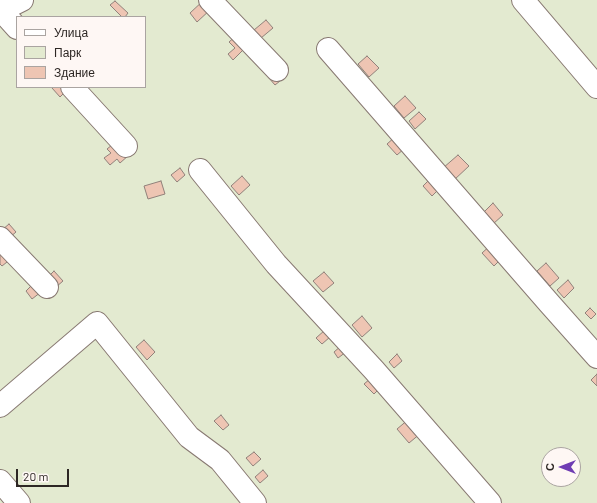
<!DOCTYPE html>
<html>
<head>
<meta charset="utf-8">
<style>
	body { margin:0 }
	#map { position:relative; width:597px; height:503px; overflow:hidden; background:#fef7f4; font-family:Barlow,sans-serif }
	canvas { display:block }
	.legend { position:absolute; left:16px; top:16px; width:130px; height:72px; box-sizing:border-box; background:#fef7f4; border:1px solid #aaa4a1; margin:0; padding:5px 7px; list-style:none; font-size:12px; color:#2d2724 }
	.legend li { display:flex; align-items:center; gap:8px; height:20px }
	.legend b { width:20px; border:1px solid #aaa4a1 }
	.north { position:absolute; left:541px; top:447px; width:40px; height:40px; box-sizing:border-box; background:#fef7f4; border:1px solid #aaa4a1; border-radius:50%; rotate:270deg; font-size:11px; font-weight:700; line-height:16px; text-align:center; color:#2d2724 }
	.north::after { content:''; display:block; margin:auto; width:14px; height:18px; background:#6f3cb3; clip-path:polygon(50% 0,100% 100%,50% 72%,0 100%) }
	.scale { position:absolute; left:16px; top:469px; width:53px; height:18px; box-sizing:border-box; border:2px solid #2d2724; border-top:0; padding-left:5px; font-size:12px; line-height:14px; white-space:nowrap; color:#2d2724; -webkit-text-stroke:3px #fef7f4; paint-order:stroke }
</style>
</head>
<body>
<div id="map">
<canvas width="597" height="503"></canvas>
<ul class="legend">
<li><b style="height:5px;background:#fff"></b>Улица</li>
<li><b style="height:11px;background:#e3ead0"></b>Парк</li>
<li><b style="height:11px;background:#eec5b3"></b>Здание</li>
</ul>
<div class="north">С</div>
<div class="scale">20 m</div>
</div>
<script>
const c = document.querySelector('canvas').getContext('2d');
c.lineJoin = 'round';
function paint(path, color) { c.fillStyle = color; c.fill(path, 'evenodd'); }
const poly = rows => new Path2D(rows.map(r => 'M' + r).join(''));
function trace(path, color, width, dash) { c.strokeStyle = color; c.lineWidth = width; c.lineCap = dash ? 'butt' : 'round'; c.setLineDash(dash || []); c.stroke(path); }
const green = poly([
	[0,0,597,0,597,503,0,503],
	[17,17,145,17,145,87,17,87],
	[549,455,573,455,573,479,549,479]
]);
const building = poly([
	[204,0,211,9,197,22,190,13,204,0],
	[115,1,128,13,125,17,122,17,110,5,115,1],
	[266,20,273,28,261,38,254,30,266,20],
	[237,35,247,46,233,60,228,54,235,48,229,42,237,35],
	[367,56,379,68,369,77,358,64,367,56],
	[273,72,280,81,275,85,268,77,273,72],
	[53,87,64,87,67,90,60,97,52,88,53,87],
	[405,96,416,108,404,118,394,106,405,96],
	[419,112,426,119,415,129,409,121,419,112],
	[395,137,405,148,397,155,387,144,395,137],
	[117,141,129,155,120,163,117,159,110,165,104,158,111,153,107,149,117,141],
	[458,155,469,166,454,180,443,168,458,155],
	[180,168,185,175,177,182,171,175,180,168],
	[242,176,250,185,239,195,231,186,242,176],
	[431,178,440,188,432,196,423,186,431,178],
	[161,181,165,194,148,199,144,186,161,181],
	[493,203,503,215,493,224,483,213,493,203],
	[9,224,16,232,9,238,2,230,9,224],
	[492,244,503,257,494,266,482,253,492,244],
	[5,250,12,258,2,266,0,264,0,254,5,250],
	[546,263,559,278,550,286,537,271,546,263],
	[54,271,63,281,56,287,48,277,54,271],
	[324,272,334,283,323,292,313,281,324,272],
	[568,280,574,288,564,298,557,290,568,280],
	[34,283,41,292,32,299,26,291,34,283],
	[590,308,596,314,591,319,585,313,590,308],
	[362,316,372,328,362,337,352,325,362,316],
	[325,330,330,337,322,344,316,338,325,330],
	[144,340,155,352,147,360,136,347,144,340],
	[341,346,346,352,338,358,334,352,341,346],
	[397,354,402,361,394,368,389,362,397,354],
	[597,374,597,386,591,380,597,374],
	[370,379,379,389,374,394,364,384,370,379],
	[221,415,229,425,223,430,214,421,221,415],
	[409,419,421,433,409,443,397,429,409,419],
	[254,452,261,459,253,466,246,458,254,452],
	[263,470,268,476,260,483,255,477,263,470]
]);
const minor = poly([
	[210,0,277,70],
	[523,0,597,87],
	[0,9,17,28],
	[0,11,22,0],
	[328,49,549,303,597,357],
	[72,87,126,146],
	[200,170,276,264,374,370,490,503],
	[0,238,47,287],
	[0,406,97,323,189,437,220,460,255,503],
	[0,481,19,503]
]);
paint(green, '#e3ead0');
paint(building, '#eec5b3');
trace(building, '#91827b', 1);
trace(minor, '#887972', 24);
trace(minor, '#fff', 22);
</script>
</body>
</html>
